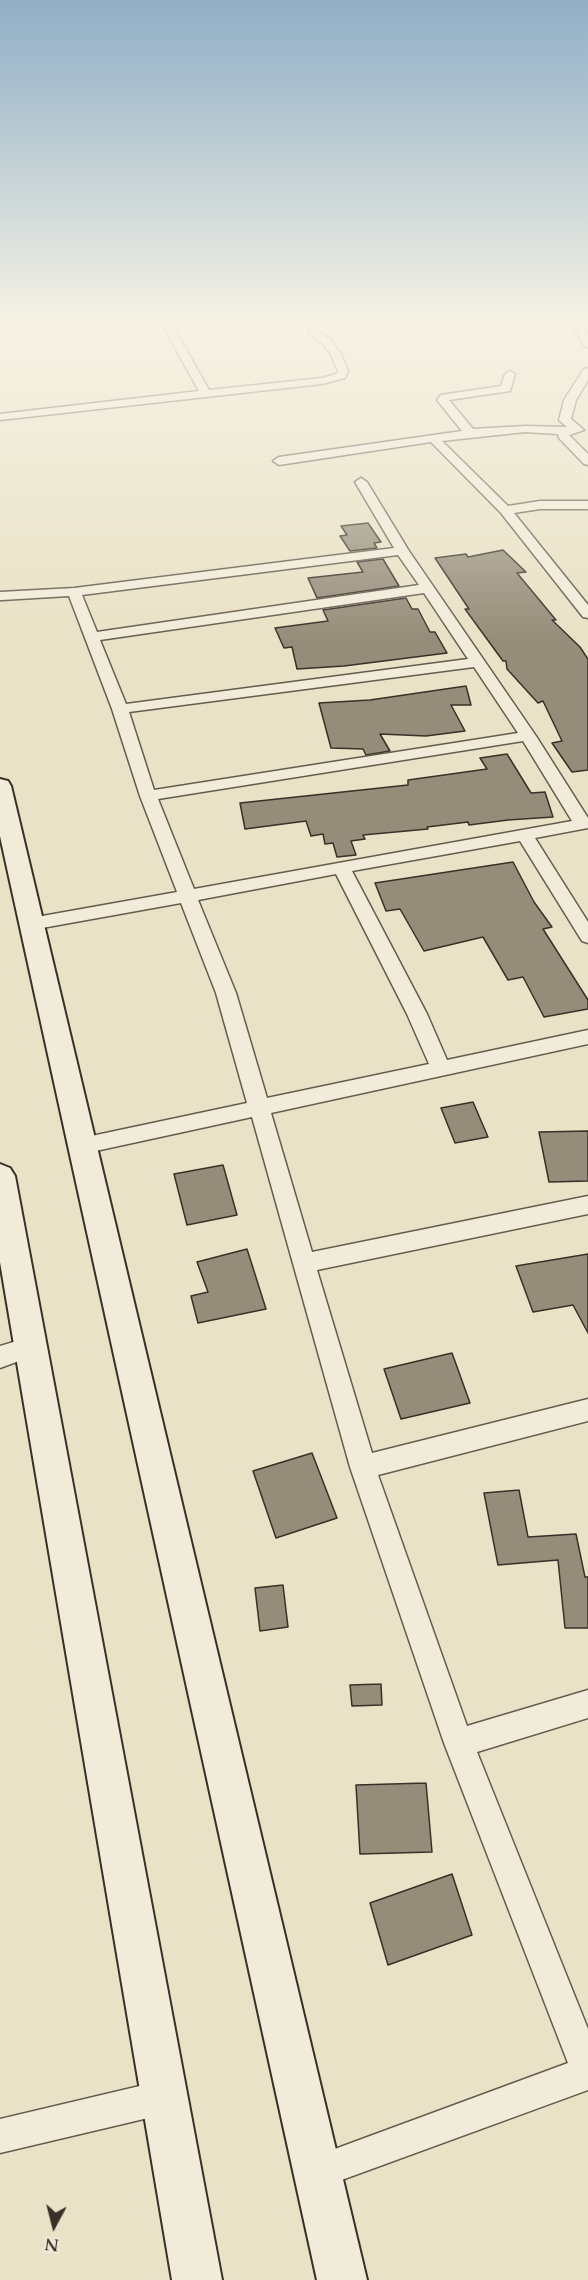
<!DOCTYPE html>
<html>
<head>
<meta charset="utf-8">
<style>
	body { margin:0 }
	#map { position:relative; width:588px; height:2280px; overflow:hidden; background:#e9e2c6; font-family:Cardo,serif }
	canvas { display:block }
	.north { position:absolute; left:24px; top:2196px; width:60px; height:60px; -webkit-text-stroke:4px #f1ecda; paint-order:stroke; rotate:187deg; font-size:16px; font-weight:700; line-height:24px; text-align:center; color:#393027 }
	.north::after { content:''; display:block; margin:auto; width:21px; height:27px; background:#393027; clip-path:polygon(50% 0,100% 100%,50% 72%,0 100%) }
</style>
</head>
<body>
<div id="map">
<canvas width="588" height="2280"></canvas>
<div class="north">N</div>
</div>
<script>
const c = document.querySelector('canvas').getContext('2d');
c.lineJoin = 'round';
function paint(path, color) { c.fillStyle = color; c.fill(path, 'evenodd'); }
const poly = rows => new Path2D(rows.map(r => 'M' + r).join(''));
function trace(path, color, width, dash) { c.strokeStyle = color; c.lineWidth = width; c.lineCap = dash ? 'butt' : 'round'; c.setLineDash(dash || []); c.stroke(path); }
const building = poly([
	[368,523,381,542,374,543,377,548,350,551,340,536,347,535,341,526,368,523],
	[503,550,526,572,517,573,556,620,552,620,580,647,588,659,588,770,572,772,552,743,562,741,543,701,538,703,507,669,506,661,503,661,465,609,469,609,435,558,466,554,468,557,503,550],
	[383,559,399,586,317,598,308,578,363,572,357,562,383,559],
	[406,598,412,609,418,609,430,632,435,632,447,653,344,666,297,669,292,647,284,648,275,628,328,621,323,610,406,598],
	[466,686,471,705,451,705,465,731,426,736,380,734,390,751,366,755,363,749,331,748,319,703,370,700,466,686],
	[507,754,531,793,545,792,553,817,508,820,469,825,468,822,427,827,428,829,363,835,365,839,351,841,356,855,337,857,333,843,325,844,323,834,311,836,306,821,245,829,240,803,408,785,408,780,487,769,480,758,507,754],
	[513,862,534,902,552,927,543,929,588,1000,588,1009,544,1017,523,977,508,980,483,937,424,951,400,909,386,911,375,883,513,862],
	[473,1102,488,1137,455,1143,441,1108,473,1102],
	[588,1131,588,1181,549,1182,539,1132,588,1131],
	[223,1165,237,1215,187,1225,174,1174,223,1165],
	[247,1249,266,1309,198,1323,191,1296,208,1292,197,1262,247,1249],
	[588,1254,588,1333,573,1305,533,1312,516,1266,588,1254],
	[452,1353,470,1403,401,1419,384,1369,452,1353],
	[312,1453,337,1518,276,1538,253,1471,312,1453],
	[519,1490,528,1537,576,1534,585,1577,588,1577,588,1628,565,1628,558,1560,498,1565,484,1493,519,1490],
	[283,1585,288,1627,260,1631,255,1588,283,1585],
	[381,1684,382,1705,352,1706,350,1685,381,1684],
	[426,1783,432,1852,360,1854,356,1785,426,1783],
	[452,1874,472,1935,388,1965,370,1903,452,1874]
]);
const minor = poly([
	[160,321,170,321,209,390,322,378,336,374,338,371,331,354,323,344,310,334,306,321,316,321,319,331,331,340,341,354,348,371,345,378,322,384,0,420,0,414,199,391,160,321],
	[571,321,581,321,588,335,588,348,583,345,571,321],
	[588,368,588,380,576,400,571,419,584,430,569,435,588,454,588,465,584,464,559,438,558,434,525,432,442,441,508,506,540,501,588,501,588,509,540,509,514,513,588,605,588,618,583,617,501,513,431,442,279,465,273,461,279,457,462,431,437,400,441,395,501,386,505,374,510,371,515,374,510,391,449,400,473,429,525,426,567,427,559,420,564,400,584,369,588,368],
	[361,478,367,482,409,551,536,736,588,818,588,828,535,838,588,922,588,943,582,941,520,841,352,871,427,1014,447,1060,588,1030,588,1044,271,1113,312,1252,588,1196,588,1214,317,1270,372,1453,588,1399,588,1421,378,1475,467,1726,588,1690,588,1718,477,1752,588,2029,588,2090,317,2189,305,2184,300,2172,305,2160,568,2063,444,1743,350,1467,252,1117,82,1154,75,1152,71,1146,75,1140,82,1138,247,1103,216,993,181,903,31,930,25,928,22,924,25,920,31,918,177,892,140,796,112,709,69,596,2,600,0,600,0,592,74,588,394,548,355,482,361,478],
	[398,555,419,585,97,632,82,595,398,555],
	[424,593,468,659,126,704,100,640,424,593],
	[474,667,518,733,154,790,129,712,474,667],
	[523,741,572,821,194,889,158,799,523,741],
	[336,874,407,1014,429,1064,267,1098,236,993,198,900,336,874],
	[30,1337,38,1340,42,1347,38,1354,0,1368,0,1346,30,1337],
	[165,2080,177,2085,182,2097,177,2109,165,2114,0,2153,0,2119,165,2080]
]);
const secondary = poly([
	[0,779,8,781,11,786,367,2280,317,2280,0,836,0,779],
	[0,1164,10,1168,15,1176,222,2280,172,2280,0,1262,0,1164]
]);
paint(building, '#958d7a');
trace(building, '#393027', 1.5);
trace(minor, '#655c4f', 3);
trace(secondary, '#393027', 4);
paint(minor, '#f1ecda');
paint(secondary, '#f1ecda');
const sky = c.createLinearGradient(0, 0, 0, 641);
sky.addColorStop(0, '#90aec5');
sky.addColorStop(0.5, '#f5f2e5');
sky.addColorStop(1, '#f5f2e500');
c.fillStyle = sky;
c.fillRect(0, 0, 588, 641);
</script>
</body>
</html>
